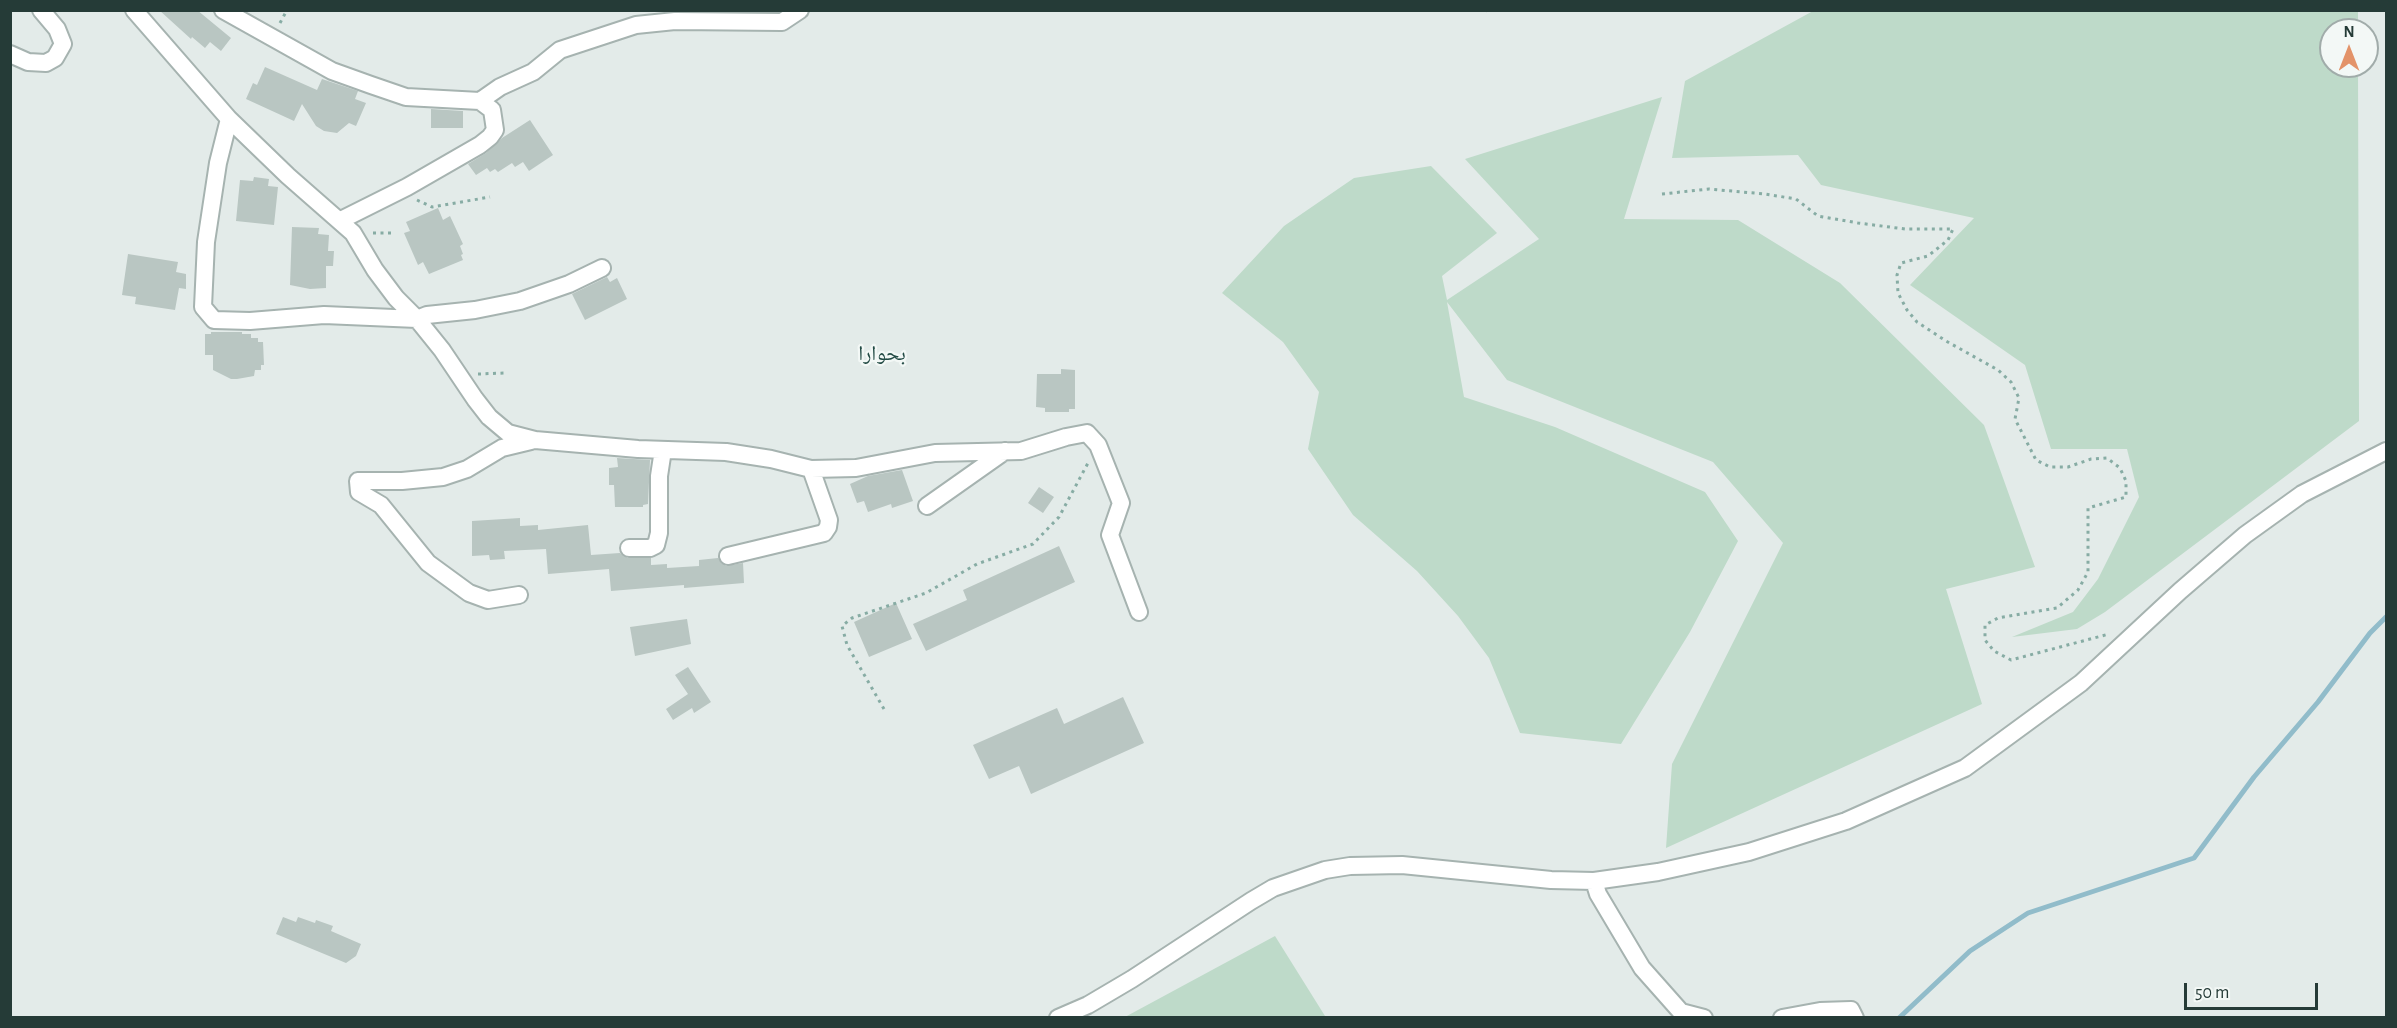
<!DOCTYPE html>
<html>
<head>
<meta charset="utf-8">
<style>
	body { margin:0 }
	#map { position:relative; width:2397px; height:1028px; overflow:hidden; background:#e3ebe9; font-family:"Alegreya Sans",sans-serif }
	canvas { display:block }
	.frame { position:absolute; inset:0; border:12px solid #253b37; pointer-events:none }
	.north { position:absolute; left:2319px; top:18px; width:60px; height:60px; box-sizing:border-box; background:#f3f8f6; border:2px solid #a1acaa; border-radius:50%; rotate:0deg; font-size:16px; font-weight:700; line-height:24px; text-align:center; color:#253b37 }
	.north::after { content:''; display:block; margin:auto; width:21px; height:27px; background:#e39369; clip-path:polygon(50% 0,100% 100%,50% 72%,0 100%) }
	.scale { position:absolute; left:2184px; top:983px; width:134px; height:27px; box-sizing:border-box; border:3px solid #253b37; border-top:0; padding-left:8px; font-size:18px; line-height:21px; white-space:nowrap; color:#253b37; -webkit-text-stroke:4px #f3f8f6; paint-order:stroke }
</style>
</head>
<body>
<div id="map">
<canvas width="2397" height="1028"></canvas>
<div class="frame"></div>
<div class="north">N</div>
<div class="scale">50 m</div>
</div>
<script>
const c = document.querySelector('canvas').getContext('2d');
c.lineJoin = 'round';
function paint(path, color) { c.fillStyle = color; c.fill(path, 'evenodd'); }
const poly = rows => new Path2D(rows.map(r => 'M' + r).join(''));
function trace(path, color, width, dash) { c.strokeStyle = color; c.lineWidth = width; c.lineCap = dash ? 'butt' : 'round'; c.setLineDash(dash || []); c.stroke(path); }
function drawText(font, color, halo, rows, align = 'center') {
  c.font = font + ' "Alegreya Sans","Noto Naskh Arabic",sans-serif'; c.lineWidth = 4.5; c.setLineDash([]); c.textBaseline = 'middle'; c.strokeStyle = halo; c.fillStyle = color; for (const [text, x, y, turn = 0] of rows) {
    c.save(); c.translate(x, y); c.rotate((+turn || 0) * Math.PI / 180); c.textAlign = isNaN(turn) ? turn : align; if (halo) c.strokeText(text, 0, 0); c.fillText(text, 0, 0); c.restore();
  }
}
const green = poly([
	[1813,11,2358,11,2358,30,2331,30,2331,66,2358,66,2359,421,2105,612,2077,629,2012,637,2073,612,2098,579,2139,497,2127,449,2051,449,2025,365,1910,285,1974,218,1821,185,1798,155,1672,158,1685,81],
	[1662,97,1624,219,1738,220,1840,283,1984,425,2035,567,1946,589,1982,704,1666,848,1672,764,1783,543,1713,462,1507,380,1447,302,1464,397,1555,427,1705,492,1738,541,1690,632,1621,744,1520,733,1489,658,1458,616,1417,571,1353,515,1308,449,1319,392,1283,342,1222,293,1284,226,1354,178,1431,166,1497,233,1442,276,1447,300,1539,239,1465,159],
	[1275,936,1325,1016,1324,1017,1125,1017]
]);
const stream = poly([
	[1899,1018,1970,951,2028,913,2194,858,2254,777,2318,702,2370,633,2386,617]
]);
const building = poly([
	[159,10,197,10,231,38,221,51,210,42,205,48,192,37,191,39],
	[265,67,317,90,322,79,358,91,355,99,366,103,356,126,349,123,337,133,324,131,316,126,302,104,294,121,246,99,253,83,257,85],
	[431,109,463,111,463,128,431,128],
	[530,120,553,155,529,171,523,162,515,167,512,163,498,172,495,169,490,172,487,168,476,175,468,164,486,153,502,138],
	[254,177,269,179,268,186,278,187,274,225,236,221,240,180,253,181],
	[438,208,443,220,450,216,463,244,460,246,463,254,461,255,463,260,429,274,423,262,418,265,404,233,410,231,406,222],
	[292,227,319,228,318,234,329,235,328,251,334,251,333,266,326,266,326,288,310,289,290,285],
	[128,254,178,262,176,272,186,274,186,289,179,288,175,310,135,304,136,297,122,295],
	[607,277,610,282,617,278,627,299,585,320,572,294],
	[211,332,242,332,242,334,251,334,251,338,258,338,258,342,263,342,264,365,261,365,261,370,255,370,254,376,237,379,231,379,213,370,213,355,205,355,205,334,211,334],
	[1061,369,1075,370,1075,409,1069,409,1069,412,1045,412,1045,408,1036,407,1037,374,1061,374],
	[617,458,650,460,648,504,643,505,643,507,615,507,614,485,609,485,609,468,618,467],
	[902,470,913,501,892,508,891,504,868,512,864,501,857,503,850,484,868,476],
	[1039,487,1054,497,1043,513,1028,503],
	[520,518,520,526,538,525,538,530,588,525,591,555,620,553,628,558,651,558,651,565,667,564,667,568,699,566,699,560,718,558,726,566,743,563,744,583,684,588,684,585,611,591,609,569,548,574,546,549,504,551,505,559,490,560,489,555,472,556,472,521],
	[1059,546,1075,582,926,651,913,624,967,600,963,590],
	[896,603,912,639,869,657,854,622],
	[687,619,691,644,635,656,630,627],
	[688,667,711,702,694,713,692,708,673,720,666,709,688,694,675,675],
	[1123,697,1144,743,1031,794,1019,766,989,779,973,745,1057,708,1064,724],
	[283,917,296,922,298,917,315,923,316,920,333,926,331,931,361,944,356,956,346,963,276,934]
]);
const path = poly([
	[1485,10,1487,11],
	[280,23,287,10],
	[1662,194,1709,189,1765,194,1796,199,1818,216,1858,223,1905,229,1953,229,1948,240,1928,256,1901,263,1897,275,1898,293,1907,310,1917,322,1946,341,1998,370,2011,382,2019,398,2015,419,2036,460,2050,467,2068,467,2091,459,2107,458,2120,468,2126,481,2126,497,2088,508,2088,572,2078,590,2057,608,1998,618,1985,625,1985,640,1994,651,2011,660,2109,634],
	[417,200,432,207,490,197],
	[373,233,393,233],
	[478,374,505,373],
	[884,709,847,645,842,626,852,618,926,593,977,564,1033,544,1059,517,1088,463]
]);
const minor = poly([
	[134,10,229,119,288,176,353,233,375,270,396,298,417,319,442,350,475,399,489,417,508,433,535,440,638,449,726,452,771,459,811,469,856,468,935,453,1021,451,1066,437,1087,433,1098,445,1121,503,1110,535,1139,612],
	[223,10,332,71,371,85,406,97,480,101,492,110,495,130,490,137,480,145,407,187,341,220],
	[10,54,28,62,46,63,55,58,63,44,57,29,41,10],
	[480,101,500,87,533,72,560,50,636,25,675,21,782,22,800,10],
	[229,119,218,163,206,242,203,307,214,320,250,321,324,315,417,319,427,315,475,310,520,301,569,284,602,268],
	[927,506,1005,451],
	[629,548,650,548,656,545,659,533,659,476,663,450],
	[728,556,824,533,828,527,829,520,811,469],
	[519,595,488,600,469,593,428,563,381,505,359,492,358,481,402,481,443,477,467,469,502,448,531,441],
	[1594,881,1598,894,1642,968,1681,1012,1704,1018],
	[1058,1018,1088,1005,1132,979,1251,901,1273,888,1325,870,1350,866,1402,865,1551,880,1594,881,1658,872,1749,852,1846,821,1965,768,2081,683,2180,591,2245,535,2302,494,2386,451],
	[1782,1018,1820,1011,1851,1010,1855,1018]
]);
const quarterNames = [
	["بحوارا",882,354]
];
paint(green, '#bedac9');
trace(stream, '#91bcca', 5);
paint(building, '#b9c6c2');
trace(minor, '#a6b3b0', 20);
trace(path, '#87aca4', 3, [3, 4.5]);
trace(minor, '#fff', 16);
drawText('21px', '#234b45', '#f3f8f6', quarterNames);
</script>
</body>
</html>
